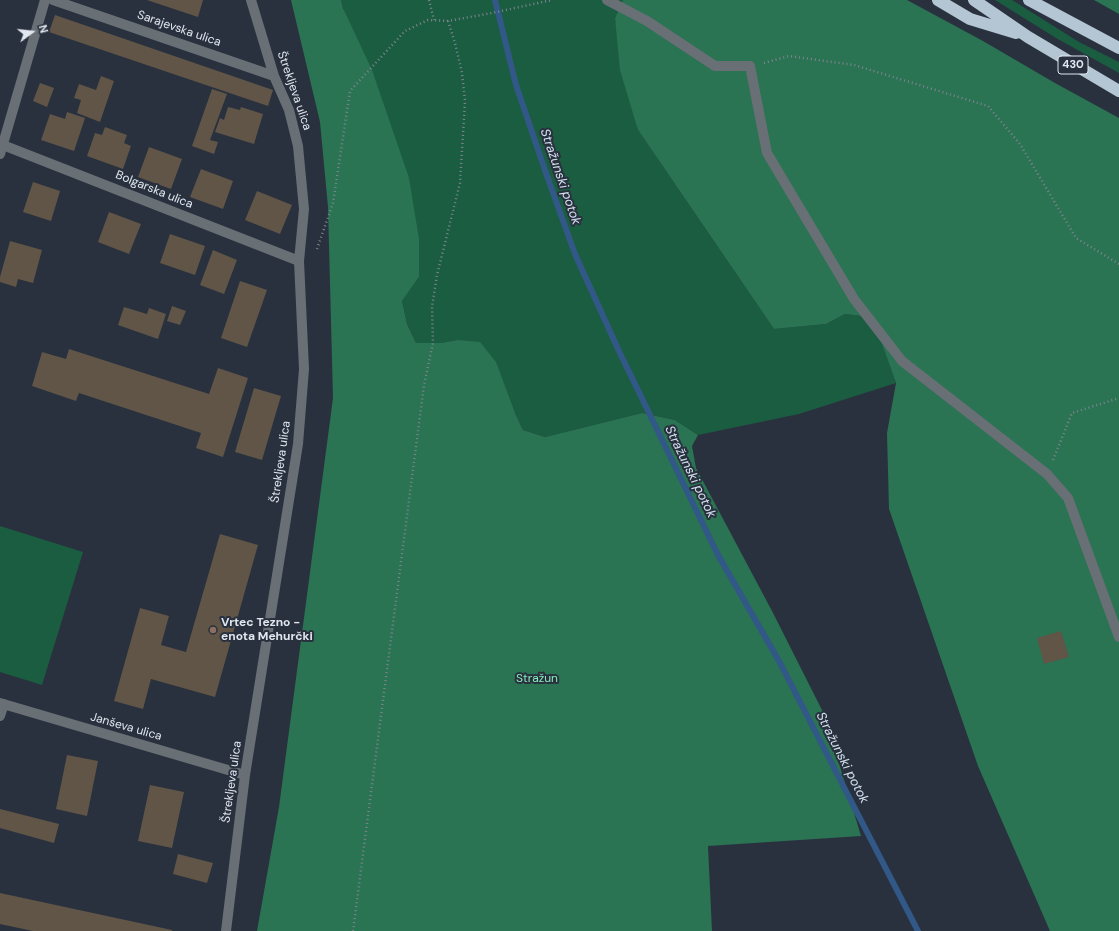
<!DOCTYPE html>
<html>
<head>
<meta charset="utf-8">
<style>
	body { margin:0 }
	#map { position:relative; width:1119px; height:931px; overflow:hidden; background:#29313e; font-family:"DM Sans",sans-serif }
	canvas { display:block }
	.north { position:absolute; left:12px; top:12px; width:40px; height:40px; -webkit-text-stroke:3px #29313e; paint-order:stroke; rotate:75deg; font-size:11px; font-weight:700; line-height:16px; text-align:center; color:#e1e7ef }
	.north::after { content:''; display:block; margin:auto; width:14px; height:18px; background:#e1e7ef; clip-path:polygon(50% 0,100% 100%,50% 72%,0 100%) }
</style>
</head>
<body>
<div id="map">
<canvas width="1119" height="931"></canvas>
<div class="north">N</div>
</div>
<script>
const c = document.querySelector('canvas').getContext('2d');
c.lineJoin = 'round';
function paint(path, color) { c.fillStyle = color; c.fill(path, 'evenodd'); }
const poly = rows => new Path2D(rows.map(r => 'M' + r).join(''));
function trace(path, color, width, dash) { c.strokeStyle = color; c.lineWidth = width; c.lineCap = dash ? 'butt' : 'round'; c.setLineDash(dash || []); c.stroke(path); }
function drawText(font, color, halo, rows, align = 'center') {
  c.font = font + ' "DM Sans",sans-serif'; c.lineWidth = 4; c.setLineDash([]); c.textBaseline = 'middle'; c.strokeStyle = halo; c.fillStyle = color; for (const [text, x, y, turn = 0] of rows) {
    c.save(); c.translate(x, y); c.rotate((+turn || 0) * Math.PI / 180); c.textAlign = isNaN(turn) ? turn : align; if (halo) c.strokeText(text, 0, 0); c.fillText(text, 0, 0); c.restore();
  }
}
const green = poly([
	[341,0,623,0,615,18,638,130,774,329,826,324,845,314,861,316,881,340,896,383,799,414,698,435,675,420,642,413,545,437,523,430,515,413,457,340,441,343,416,343,407,324,402,301,419,277],
	[995,0,1012,0,1079,42,1119,62,1119,73,1056,38],
	[0,526,83,552,42,685,0,672]
]);
const forest = poly([
	[291,0,341,0,343,8,372,70,409,178,419,239,419,277,402,301,407,324,416,343,441,343,457,340,480,342,496,362,515,413,523,430,545,437,642,413,675,420,698,435,692,446,696,468,772,611,824,714,861,836,708,846,712,931,257,931,279,807,333,398,328,207,320,122],
	[623,0,907,0,983,41,1055,83,1119,118,1119,931,1050,931,978,766,889,509,887,433,896,383,881,341,861,316,845,314,826,324,774,329,638,130,620,70,615,18],
	[1094,0,1119,0,1119,14]
]);
const stream = poly([
	[495,0,516,85,547,176,575,254,618,349,718,555,779,661,918,931]
]);
const building = poly([
	[147,0,203,0,198,17],
	[55,15,273,90,268,106,49,32],
	[101,76,114,81,100,122,77,113,81,100,74,98,79,84,96,90],
	[40,83,54,88,47,107,33,101],
	[212,89,227,94,210,140,218,142,214,154,192,146],
	[228,107,240,110,241,107,263,114,254,144,215,132,220,118,224,120],
	[67,112,85,118,74,151,41,140,50,114,65,119],
	[105,127,127,135,124,143,131,146,123,169,87,156,95,133,102,135],
	[149,147,182,159,171,189,138,177],
	[201,169,233,181,223,209,190,197],
	[33,182,60,191,51,221,23,212],
	[257,191,292,205,280,234,245,220],
	[109,212,141,224,129,254,98,242],
	[170,234,205,246,195,275,160,263],
	[10,241,42,250,33,283,18,279,16,287,0,282,0,277],
	[213,250,237,260,224,294,200,285],
	[240,281,267,290,247,347,221,338],
	[172,306,186,311,180,325,167,321],
	[124,307,147,314,149,308,166,314,158,339,118,325],
	[69,349,209,394,218,368,248,378,223,457,196,448,201,433,79,393,76,401,32,386,42,352,66,359],
	[254,388,281,396,262,460,235,452],
	[220,534,258,545,215,697,151,679,143,709,114,701,140,608,169,616,161,645,186,652],
	[1061,631,1069,657,1044,664,1037,638],
	[67,755,98,761,87,816,56,809],
	[150,785,184,792,172,848,138,841],
	[0,809,59,824,54,843,0,828],
	[178,854,213,863,207,883,173,874],
	[0,893,172,930,172,931,33,931,0,924]
]);
const path = poly([
	[429,0,434,20],
	[764,63,789,56,854,65,988,106,1020,144,1076,238,1119,264],
	[317,249,333,203,350,91,405,31,428,20,448,21],
	[1053,460,1072,413,1119,398],
	[353,931,424,385,433,343,432,307,437,275,460,183,465,101,462,73,455,43,448,21,492,13,552,0]
]);
const lane = poly([
	[607,0,647,21,715,66,750,66,767,153,854,299,902,361,1047,474,1068,498,1119,637]
]);
const street = poly([
	[53,0,274,76],
	[0,144,299,261],
	[0,154,45,0],
	[0,703,245,775],
	[0,716,4,704],
	[226,931,245,775,298,444,304,369,299,261,304,209,298,146,289,110,274,76,251,0]
]);
const highway = poly([
	[938,0,970,19,1016,33],
	[974,0,1028,37,1119,91],
	[1029,0,1119,48]
]);
const markers = [
	[213,630,4,"#8d6e63"]
];
const shields = [
	[1073,65,30]
];
const shieldNames = [
	["430",1073,65]
];
const streetNames = [
	["Sarajevska ulica",179,29,19],
	["Štrekljeva ulica",294,91,71],
	["Bolgarska ulica",154,190,22],
	["Štrekljeva ulica",281,462,-82],
	["Janševa ulica",126,727,16],
	["Štrekljeva ulica",232,782,-82]
];
const poiNames = [
	["Vrtec Tezno -",221,623],
	["enota Mehurčki",221,637]
];
const parkNames = [
	["Stražun",537,679]
];
const waterNames = [
	["Stražunski potok",560,177,71],
	["Stražunski potok",690,472,64],
	["Stražunski potok",842,758,63]
];
paint(green, '#1b5d41');
paint(forest, '#2a7353');
trace(stream, '#315887', 6);
paint(building, '#605547');
trace(path, '#7e8590', 2.5, [1, 3]);
trace(lane, '#686f75', 10);
trace(street, '#686f75', 10);
trace(highway, '#b4c6d3', 12);
for (const [x, y, r, color] of markers) { const dot = new Path2D(); dot.arc(x, y, r, 0, 2 * Math.PI); c.fillStyle = color; c.fill(dot); trace(dot, '#29313e', 1.5); }
for (const [x, y, w] of shields) { const box = new Path2D(); box.roundRect(x - w / 2, y - 9, w, 18, 3); c.fillStyle = '#29313e'; c.fill(box); trace(box, '#e1e7ef', 1); }
drawText('bold 11px', '#e1e7ef', null, shieldNames);
drawText('12px', '#e1e7ef', '#29313e', streetNames);
drawText('bold 12px', '#e1e7ef', '#29313e', poiNames, 'left');
drawText('12px', '#85ebb9', '#29313e', parkNames);
drawText('italic 13px', '#d5e1f0', '#29313e', waterNames);
</script>
</body>
</html>
